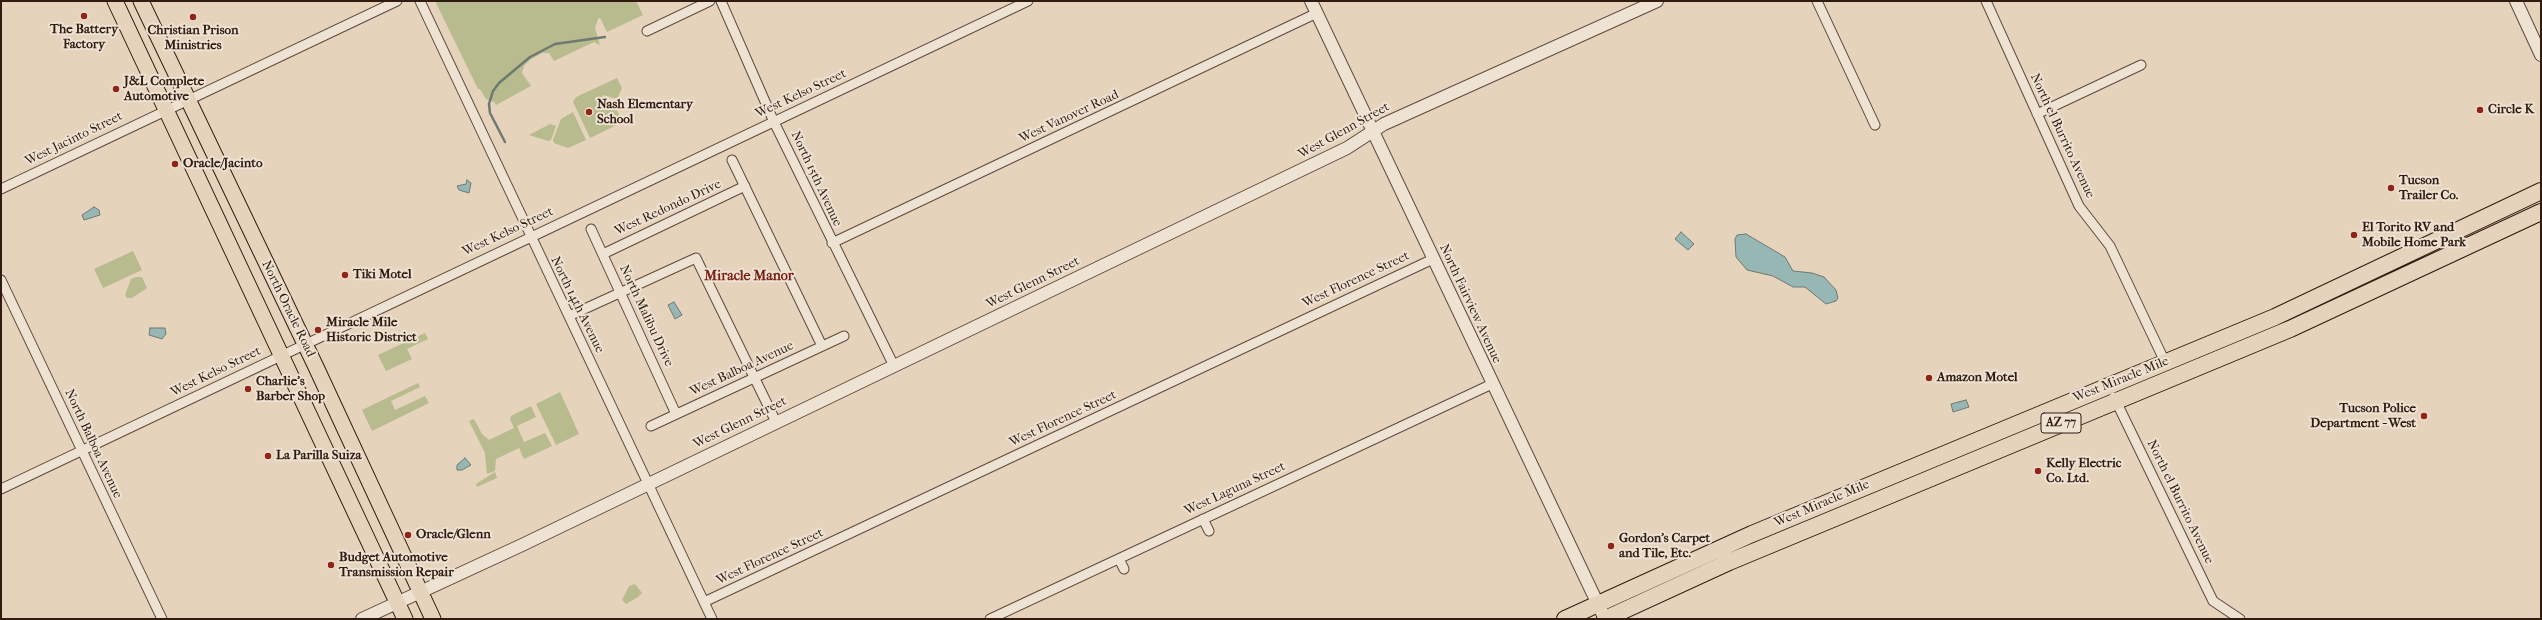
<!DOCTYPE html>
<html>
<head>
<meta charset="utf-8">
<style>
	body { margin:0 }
	#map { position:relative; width:2542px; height:620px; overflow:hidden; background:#e5d3bb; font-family:"IM FELL French Canon",serif }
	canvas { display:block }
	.frame { position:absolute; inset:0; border:2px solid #311b11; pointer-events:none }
</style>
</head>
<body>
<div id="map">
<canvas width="2542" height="620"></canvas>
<div class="frame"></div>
</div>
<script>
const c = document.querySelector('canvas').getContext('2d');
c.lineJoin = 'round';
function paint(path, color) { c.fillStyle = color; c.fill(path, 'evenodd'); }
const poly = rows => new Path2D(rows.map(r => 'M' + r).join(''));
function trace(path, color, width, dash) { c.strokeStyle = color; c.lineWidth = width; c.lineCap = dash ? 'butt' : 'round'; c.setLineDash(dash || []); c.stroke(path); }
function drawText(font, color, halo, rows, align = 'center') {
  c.font = font + ' "IM FELL French Canon",serif'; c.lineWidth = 4; c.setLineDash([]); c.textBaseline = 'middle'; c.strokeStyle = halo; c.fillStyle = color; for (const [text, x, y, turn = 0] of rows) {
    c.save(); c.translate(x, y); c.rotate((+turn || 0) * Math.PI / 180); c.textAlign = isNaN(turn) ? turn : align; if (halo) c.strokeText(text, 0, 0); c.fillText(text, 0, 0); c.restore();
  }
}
const green = poly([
	[435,1,636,1,643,15,607,32,600,18,598,19,595,28,600,45,594,42,554,61,549,53,542,53,530,60,524,66,522,73,531,86,496,105,494,102,486,99,480,89,478,89],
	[617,78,622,88,617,99,603,95,600,102,616,109,623,122,590,138,573,102,576,97],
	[573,112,586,140,568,148,554,143,553,140,561,119],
	[550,124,556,126,551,140,548,141,529,135],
	[133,251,142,270,103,288,94,269],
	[136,277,142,277,147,288,132,298,127,298,125,295,131,279],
	[425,333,428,339,407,349,412,359,386,371,378,355],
	[418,383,420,387,391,401,395,410,425,396,429,403,372,431,362,410],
	[560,392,579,434,556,445,536,404],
	[531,406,536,417,517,426,524,442,545,433,552,446,524,459,519,448,496,459,495,471,487,474,485,453,469,421,474,419,482,434,489,440,514,428,510,419,511,416],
	[495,472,497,478,477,487,476,484],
	[635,584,642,593,638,597,626,604,622,600,629,586]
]);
const water = poly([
	[467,180,471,183,469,193,459,190,457,186,466,184,467,180],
	[94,207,99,210,100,215,84,220,82,215,94,207],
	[1681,232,1694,244,1688,250,1675,239,1681,232],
	[1746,234,1785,257,1793,271,1812,273,1824,277,1836,290,1838,298,1836,301,1826,304,1805,287,1793,287,1773,276,1747,270,1736,257,1735,239,1737,235,1746,234],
	[674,302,682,315,675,319,668,305,674,302],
	[150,328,165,328,166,334,162,339,159,338,149,335,150,328],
	[1966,400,1969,407,1953,412,1951,404,1966,400],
	[465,458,471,465,462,470,457,470,457,465,465,458]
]);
const stream = poly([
	[505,142,490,113,489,104,493,91,499,83,530,57,555,44,605,37]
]);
const minor = poly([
	[420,1,712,619],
	[721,1,774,122,894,366],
	[1817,1,1875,125],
	[1986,1,2079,206,2110,246,2165,362],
	[647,31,710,1],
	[2037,114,2141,65],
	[732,160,822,346],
	[1,189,397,1],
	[591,229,676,414],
	[832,243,1317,13],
	[603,254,745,186],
	[1,280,162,619],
	[569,316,696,258,776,422],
	[2114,397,2213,601,2240,619],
	[651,426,844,336],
	[1,489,1028,1],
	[1203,519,1209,531],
	[1119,559,1124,569],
	[704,602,1433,259],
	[990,619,1492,384]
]);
const tertiary = poly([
	[1311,1,1605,619],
	[2516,1,2541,55],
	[362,619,522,545,1347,148,1384,124,1657,1]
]);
const primary = poly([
	[115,1,405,619],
	[141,1,316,367,433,619]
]);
const trunk = poly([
	[1565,619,1752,534,2275,317,2541,191],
	[1605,619,1729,562,2290,329,2541,212]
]);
const markers = [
	[84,16,4,"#8f2418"],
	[193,17,4,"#8f2418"],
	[116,89,4,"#8f2418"],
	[2480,110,4,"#8f2418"],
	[589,112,4,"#8f2418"],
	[175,164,4,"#8f2418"],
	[2391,188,4,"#8f2418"],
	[2354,235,4,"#8f2418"],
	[345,275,4,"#8f2418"],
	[318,330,4,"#8f2418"],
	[1929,378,4,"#8f2418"],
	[248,389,4,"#8f2418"],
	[2424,416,4,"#8f2418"],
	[268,456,4,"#8f2418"],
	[2038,471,4,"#8f2418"],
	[408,535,4,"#8f2418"],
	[1611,546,4,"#8f2418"],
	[331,565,4,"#8f2418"]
];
const shields = [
	[2061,423,40]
];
const shieldNames = [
	["AZ 77",2061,423]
];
const poiNames = [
	["The Battery",84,30,"center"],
	["Factory",84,45,"center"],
	["Christian Prison",193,31,"center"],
	["Ministries",193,46,"center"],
	["J&L Complete",124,82],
	["Automotive",124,97],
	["Nash Elementary",597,105],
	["School",597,120],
	["Circle K",2488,110],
	["Oracle/Jacinto",183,164],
	["Tucson",2399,181],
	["Trailer Co.",2399,196],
	["El Torito RV and",2362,228],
	["Mobile Home Park",2362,243],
	["Tiki Motel",353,275],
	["Miracle Mile",326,323],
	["Historic District",326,338],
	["Amazon Motel",1937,378],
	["Charlie's",256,382],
	["Barber Shop",256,397],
	["Tucson Police",2416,409,"right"],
	["Department - West",2416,424,"right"],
	["La Parilla Suiza",276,456],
	["Kelly Electric",2046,464],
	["Co. Ltd.",2046,479],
	["Oracle/Glenn",416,535],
	["Gordon's Carpet",1619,539],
	["and Tile, Etc.",1619,554],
	["Budget Automotive",339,558],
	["Transmission Repair",339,573]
];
const streetNames = [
	["West Kelso Street",801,94,-25],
	["West Vanover Road",1069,117,-25],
	["West Glenn Street",1344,131,-29],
	["North el Burrito Avenue",2062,136,65],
	["West Jacinto Street",74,139,-26],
	["North 15th Avenue",816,179,65],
	["West Redondo Drive",668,208,-25],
	["West Kelso Street",508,232,-25],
	["West Florence Street",1356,280,-25],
	["West Glenn Street",1033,283,-26],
	["North Fairview Avenue",1470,304,65],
	["North 14th Avenue",577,305,64],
	["North Oracle Road",288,309,64],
	["North Malibu Drive",646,316,65],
	["West Balboa Avenue",742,369,-25],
	["West Kelso Street",216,372,-26],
	["West Miracle Mile",2121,380,-22],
	["West Florence Street",1063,419,-25],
	["West Glenn Street",740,423,-26],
	["North Balboa Avenue",93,444,65],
	["West Laguna Street",1235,489,-25],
	["North el Burrito Avenue",2180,502,64],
	["West Miracle Mile",1822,504,-23],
	["West Florence Street",770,557,-25]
];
const neighbourhoodNames = [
	["Miracle Manor",749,277]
];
paint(green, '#b8bb8d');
paint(water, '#96b7b3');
trace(water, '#6e7972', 1);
trace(stream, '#6e7972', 2.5);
trace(minor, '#5e493c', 11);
trace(tertiary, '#5e493c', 14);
trace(primary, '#311b11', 17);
trace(trunk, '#311b11', 18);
trace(minor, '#eee2d3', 9);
trace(tertiary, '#eee2d3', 12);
trace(primary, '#e5d3bb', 15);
trace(trunk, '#e5d3bb', 16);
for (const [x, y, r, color] of markers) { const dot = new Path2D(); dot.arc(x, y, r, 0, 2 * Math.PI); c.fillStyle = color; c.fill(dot); trace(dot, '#eee2d3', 1.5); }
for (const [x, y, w] of shields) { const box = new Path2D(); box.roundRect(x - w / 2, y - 10, w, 20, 3); c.fillStyle = '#eee2d3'; c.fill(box); trace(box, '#311b11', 1); }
drawText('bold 12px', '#311b11', null, shieldNames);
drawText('bold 13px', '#311b11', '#eee2d3', poiNames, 'left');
drawText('13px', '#311b11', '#eee2d3', streetNames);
drawText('bold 14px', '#7a1f14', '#eee2d3', neighbourhoodNames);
</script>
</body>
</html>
